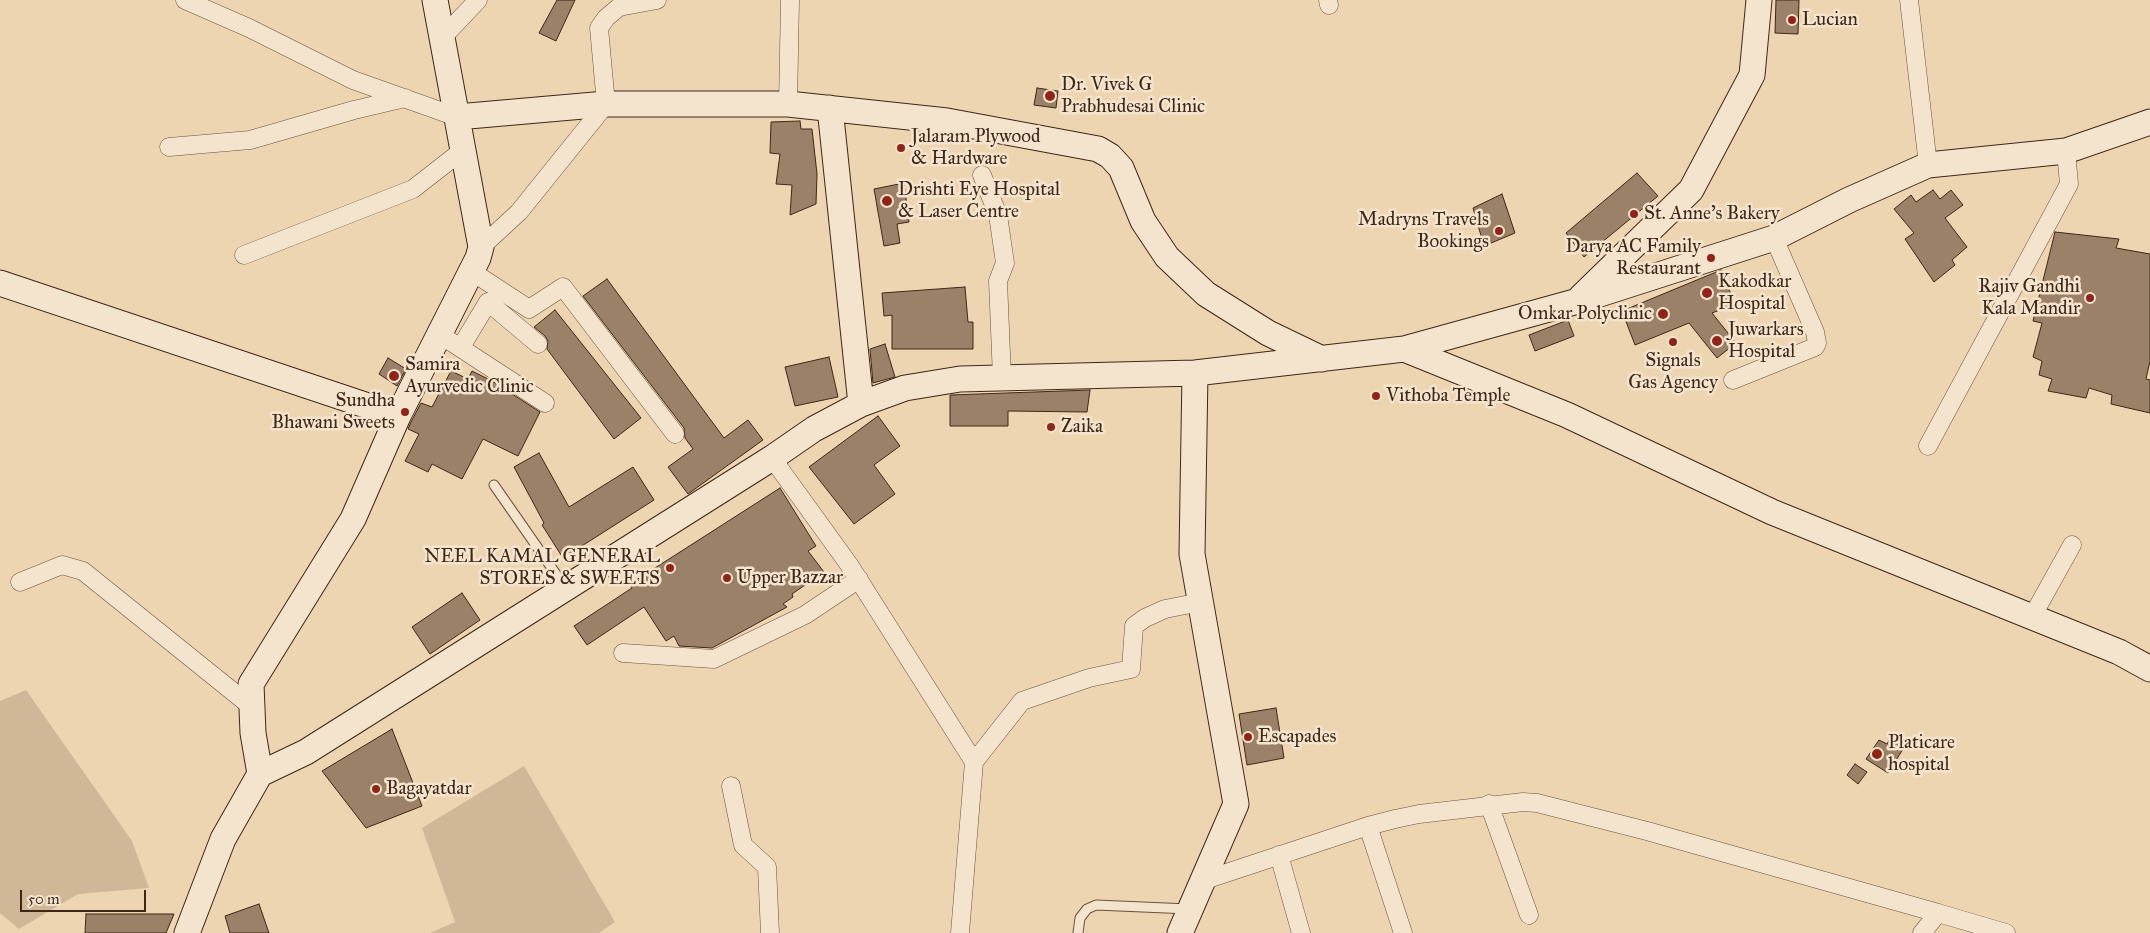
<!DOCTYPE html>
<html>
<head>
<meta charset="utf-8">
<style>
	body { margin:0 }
	#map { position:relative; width:2150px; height:933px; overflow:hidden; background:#eed5b2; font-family:"IM FELL Great Primer",serif }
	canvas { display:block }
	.scale { position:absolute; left:20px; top:890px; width:126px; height:22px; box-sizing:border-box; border:2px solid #3e2718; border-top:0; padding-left:6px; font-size:15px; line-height:18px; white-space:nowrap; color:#3e2718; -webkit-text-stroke:4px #f4e4cd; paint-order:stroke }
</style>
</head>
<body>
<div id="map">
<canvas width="2150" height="933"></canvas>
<div class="scale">50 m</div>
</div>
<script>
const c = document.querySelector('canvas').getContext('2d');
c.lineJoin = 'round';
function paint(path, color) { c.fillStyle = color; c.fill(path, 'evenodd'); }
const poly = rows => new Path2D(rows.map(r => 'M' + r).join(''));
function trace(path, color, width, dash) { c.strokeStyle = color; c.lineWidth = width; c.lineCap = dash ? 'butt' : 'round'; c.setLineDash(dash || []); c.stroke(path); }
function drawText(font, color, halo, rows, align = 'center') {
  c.font = font + ' "IM FELL Great Primer",serif'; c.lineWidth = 5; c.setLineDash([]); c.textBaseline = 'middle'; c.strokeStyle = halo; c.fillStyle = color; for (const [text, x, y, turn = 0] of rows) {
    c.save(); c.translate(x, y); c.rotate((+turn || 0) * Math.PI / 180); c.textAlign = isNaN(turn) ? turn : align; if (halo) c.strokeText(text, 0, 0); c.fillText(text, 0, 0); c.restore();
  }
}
const green = poly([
	[26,690,132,841,149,888,78,894,19,929,0,913,0,701],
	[524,766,615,922,599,933,430,933,455,922,422,828]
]);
const building = poly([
	[557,0,575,0,556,41,539,33,557,0],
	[1776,0,1799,0,1798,34,1775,33,1776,0],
	[1037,88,1058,91,1056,108,1034,105,1037,88],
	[800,121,801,129,812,129,817,174,816,204,790,215,792,185,776,184,780,154,770,153,771,122,800,121],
	[1637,173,1658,196,1584,257,1566,233,1637,173],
	[904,183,909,222,897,224,900,243,884,246,874,189,904,183],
	[1933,190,1940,199,1951,190,1963,205,1945,218,1967,247,1952,260,1955,265,1934,282,1905,239,1914,233,1894,209,1911,195,1916,202,1933,190],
	[1502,194,1515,233,1484,246,1473,208,1502,194],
	[2055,232,2119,239,2116,248,2150,254,2150,361,2146,379,2150,380,2150,413,2111,404,2112,395,2089,388,2086,398,2048,391,2052,379,2039,375,2042,361,2033,357,2042,323,2033,321,2055,232],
	[1721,270,1735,304,1712,313,1736,343,1717,358,1689,323,1635,345,1622,311,1721,270],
	[607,279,724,438,748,420,763,440,688,494,668,467,693,449,685,438,684,428,583,296,607,279],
	[965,287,968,322,973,322,973,349,892,349,892,315,884,316,882,293,965,287],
	[555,310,641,418,614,439,547,349,548,341,545,336,534,327,555,310],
	[1568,320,1574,336,1535,351,1529,335,1568,320],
	[885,344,895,377,873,383,870,349,885,344],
	[829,357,838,397,795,406,785,367,829,357],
	[388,358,406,369,397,386,379,374,388,358],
	[451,371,468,379,472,371,492,381,540,412,518,456,483,439,462,479,432,464,428,472,405,461,419,434,408,429,411,422,421,403,432,407,451,371],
	[1090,390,1087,412,1008,411,1008,426,950,426,950,395,1090,390],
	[878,416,900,446,874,465,895,494,854,524,809,467,878,416],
	[539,453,569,507,633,467,654,500,563,558,542,525,544,523,514,467,539,453],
	[780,488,816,546,808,551,824,572,792,594,793,597,783,604,787,607,712,648,679,646,674,636,666,641,644,607,587,645,574,626,632,588,630,584,780,488],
	[462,593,480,620,430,654,412,627,462,593],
	[1276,708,1284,758,1247,765,1239,714,1276,708],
	[392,729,422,806,366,828,322,771,392,729],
	[1891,737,1905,746,1888,773,1866,759,1879,740,1887,744,1891,737],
	[1855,764,1867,772,1858,784,1847,775,1855,764],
	[259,904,269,933,230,933,225,916,259,904],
	[86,914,174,914,166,933,85,933,86,914]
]);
const lane = poly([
	[494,485,565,587],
	[1078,933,1080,918,1087,909,1096,905,1189,909]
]);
const street = poly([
	[185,0,249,28,353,80,457,117],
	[1328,0,1329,5],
	[1909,0,1928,165],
	[442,38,478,0],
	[788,104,790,0],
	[169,147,250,140,354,110,405,98],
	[982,175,998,215,1005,263,998,281,1002,378],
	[481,247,519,212,606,104,599,28,606,18,619,7,657,0],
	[244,255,413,189,463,150],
	[471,271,529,309,563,287,675,434],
	[439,334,545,403],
	[461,347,488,302,538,344],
	[1733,380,1815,347,1817,343,1815,332,1774,238],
	[1928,446,2069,184,2066,151],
	[772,458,850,566,974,762,960,933],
	[20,582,62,565,83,571,252,707],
	[2032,617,2072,545],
	[623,653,714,659,805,615,859,579],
	[974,762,1022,701,1089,678,1131,669,1134,626,1145,618,1165,609,1201,602],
	[731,786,743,845,767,867,770,933],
	[1489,804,1529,915],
	[1368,826,1403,933],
	[1279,855,1301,933],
	[1202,881,1368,826,1395,819,1419,814,1523,802,1537,803,1647,831,1938,913,1922,933],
	[1938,913,2006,933]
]);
const secondary = poly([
	[830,108,861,404],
	[457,117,606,104,788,104,947,121,1098,149,1110,156,1121,168,1143,221,1167,257,1206,294,1268,333,1322,359],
	[0,283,398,416],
	[1581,297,1691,190,1752,75,1759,0],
	[1404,349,1567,415,1772,512,2119,652,2150,669],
	[260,774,253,733,251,684,353,519,398,416,478,258,481,247,435,0],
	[187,933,223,839,260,774,306,752,772,458,814,429,861,404,905,388,960,379,1195,373,1404,349,1578,301,1774,238,1849,200,1928,165,2066,151,2150,122],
	[1180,933,1236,804,1192,554,1195,373]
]);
const markers = [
	[1792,20,5,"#8f2418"],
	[1050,96,6,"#8f2418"],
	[901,148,5,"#8f2418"],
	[887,201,6,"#8f2418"],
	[1634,214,5,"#8f2418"],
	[1499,231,5,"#8f2418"],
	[1711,258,5,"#8f2418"],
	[1707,293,6,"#8f2418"],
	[2090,298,5,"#8f2418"],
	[1663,314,6,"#8f2418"],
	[1717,341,6,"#8f2418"],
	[1673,342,5,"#8f2418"],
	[394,376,6,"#8f2418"],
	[1376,396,5,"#8f2418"],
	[405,412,5,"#8f2418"],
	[1051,427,5,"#8f2418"],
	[670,568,5,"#8f2418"],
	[727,578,5,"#8f2418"],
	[1248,737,5,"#8f2418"],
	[1877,754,6,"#8f2418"],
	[376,789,5,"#8f2418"]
];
const poiNames = [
	["Lucian",1802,20],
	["Dr. Vivek G",1061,85],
	["Prabhudesai Clinic",1061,107],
	["Jalaram Plywood",911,137],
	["& Hardware",911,159],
	["Drishti Eye Hospital",898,190],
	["& Laser Centre",898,212],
	["St. Anne's Bakery",1644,214],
	["Madryns Travels",1489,220,"right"],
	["Bookings",1489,242,"right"],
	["Darya AC Family",1701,247,"right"],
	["Restaurant",1701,269,"right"],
	["Kakodkar",1718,282],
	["Hospital",1718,304],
	["Rajiv Gandhi",2080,287,"right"],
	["Kala Mandir",2080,309,"right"],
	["Omkar Polyclinic",1652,314,"right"],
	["Juwarkars",1728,330],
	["Hospital",1728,352],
	["Signals",1673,361,"center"],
	["Gas Agency",1673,383,"center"],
	["Samira",405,365],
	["Ayurvedic Clinic",405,387],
	["Vithoba Temple",1386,396],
	["Sundha",395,401,"right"],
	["Bhawani Sweets",395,423,"right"],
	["Zaika",1061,427],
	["NEEL KAMAL GENERAL",660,557,"right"],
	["STORES & SWEETS",660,579,"right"],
	["Upper Bazzar",737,578],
	["Escapades",1258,737],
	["Platicare",1888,743],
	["hospital",1888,765],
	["Bagayatdar",386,789]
];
paint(green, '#d0b798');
paint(building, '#9a8168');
trace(building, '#3e2718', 1);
trace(lane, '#6a523e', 11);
trace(street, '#6a523e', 19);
trace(secondary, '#3e2718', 27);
trace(lane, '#f4e4cd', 9);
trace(street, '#f4e4cd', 18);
trace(secondary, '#f4e4cd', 25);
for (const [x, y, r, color] of markers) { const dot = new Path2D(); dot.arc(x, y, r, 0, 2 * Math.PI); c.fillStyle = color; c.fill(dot); trace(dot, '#f4e4cd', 2); }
drawText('19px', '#3e2718', '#f4e4cd', poiNames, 'left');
</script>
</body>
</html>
